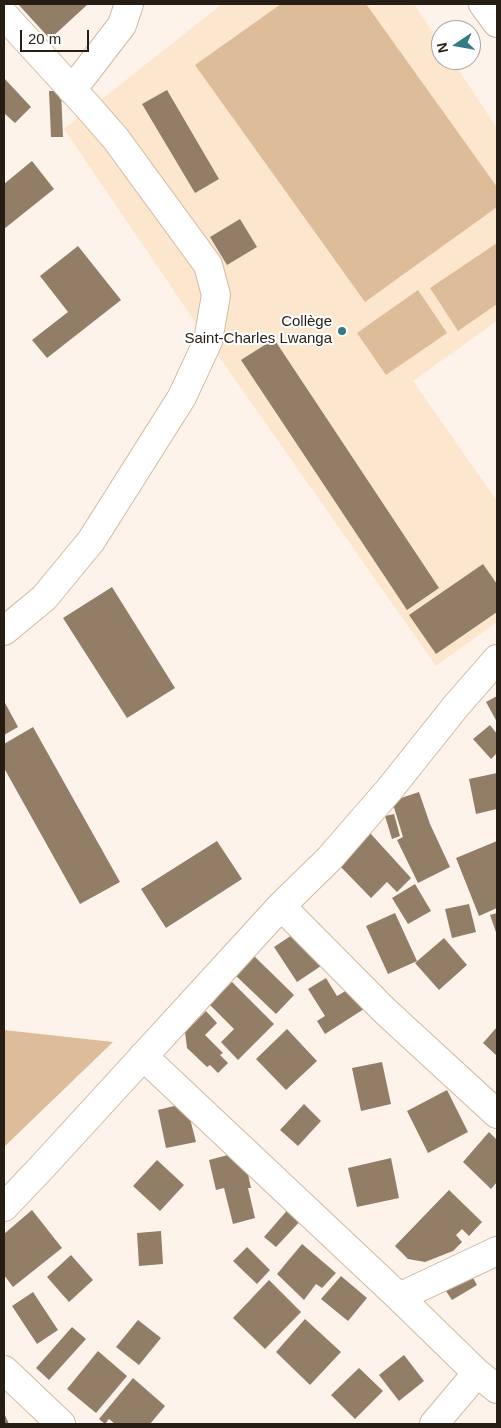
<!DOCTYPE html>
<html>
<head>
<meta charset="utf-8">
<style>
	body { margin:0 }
	#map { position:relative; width:501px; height:1428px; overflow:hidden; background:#fdf3ea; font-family:Arial,sans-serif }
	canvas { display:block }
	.frame { position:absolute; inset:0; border:5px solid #261d15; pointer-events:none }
	.north { position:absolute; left:431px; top:20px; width:50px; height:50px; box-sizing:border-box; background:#fff; border:1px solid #a8a5a1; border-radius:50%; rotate:258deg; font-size:14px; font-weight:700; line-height:20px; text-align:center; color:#261d15 }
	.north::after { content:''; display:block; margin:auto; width:18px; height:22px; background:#337a86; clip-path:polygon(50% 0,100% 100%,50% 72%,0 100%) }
	.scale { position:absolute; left:20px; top:30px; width:69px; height:22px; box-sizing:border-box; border:2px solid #261d15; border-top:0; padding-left:6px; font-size:15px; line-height:18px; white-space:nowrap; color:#261d15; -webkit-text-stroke:4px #fff; paint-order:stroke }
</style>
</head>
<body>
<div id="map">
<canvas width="501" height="1428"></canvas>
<div class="frame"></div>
<div class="north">N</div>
<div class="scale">20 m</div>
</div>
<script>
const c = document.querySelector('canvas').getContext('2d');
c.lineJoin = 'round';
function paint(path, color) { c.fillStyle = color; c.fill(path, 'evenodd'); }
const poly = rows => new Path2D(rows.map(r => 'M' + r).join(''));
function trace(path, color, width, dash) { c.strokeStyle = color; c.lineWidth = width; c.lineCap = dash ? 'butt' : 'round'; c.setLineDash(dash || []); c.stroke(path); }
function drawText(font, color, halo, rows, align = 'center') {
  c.font = font + ' Arial,sans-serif'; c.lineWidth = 4; c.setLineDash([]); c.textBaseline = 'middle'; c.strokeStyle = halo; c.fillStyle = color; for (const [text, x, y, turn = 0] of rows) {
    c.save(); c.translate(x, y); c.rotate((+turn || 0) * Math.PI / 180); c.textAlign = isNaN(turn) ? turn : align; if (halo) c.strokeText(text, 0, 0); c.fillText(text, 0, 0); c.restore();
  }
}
const built = poly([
	[222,4,414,4,441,44,441,60,452,60,497,128,497,321,413,381,497,501,497,622,436,666,208,341,64,129]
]);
const green = poly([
	[281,4,366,4,497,187,497,207,365,302,195,65],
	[497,243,497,304,458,331,430,288],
	[418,290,447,333,386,375,357,333],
	[4,1030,113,1042,4,1147]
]);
const building = poly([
	[18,4,88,4,50,39],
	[4,78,31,107,15,123,5,114,4,115],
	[167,90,219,179,195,193,142,104],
	[49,91,61,91,63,137,51,137],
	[32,161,54,189,4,229,4,184],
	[240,219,257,247,227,265,210,237],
	[78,246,121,300,47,358,32,340,68,312,40,276],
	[274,339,439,588,407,610,241,360],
	[483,564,497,584,497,612,436,654,409,615],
	[112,587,175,688,127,718,63,618],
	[497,696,497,722,486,702],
	[4,701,18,727,4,735],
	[490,725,497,734,497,753,491,759,473,739],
	[33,727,120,882,80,904,4,768,4,744],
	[497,773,497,809,476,814,469,779],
	[419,792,430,824,450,867,418,883,397,840,403,837,392,801],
	[394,814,400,836,392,839,385,816],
	[370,833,411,878,397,892,387,882,371,898,338,864],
	[217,841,242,879,166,928,141,889],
	[497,841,497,908,479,916,456,858],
	[415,884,431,911,408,924,392,898],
	[469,904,476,932,452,938,445,909],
	[395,913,417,961,388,974,366,926],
	[497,913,497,935,490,915],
	[301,929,324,964,297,982,274,947],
	[444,938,467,965,439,990,415,963],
	[253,955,294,995,276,1014,234,974],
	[326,978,337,996,354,986,367,1007,325,1034,317,1021,325,1016,308,989],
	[232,982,274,1024,238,1060,221,1042,234,1029,209,1004],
	[206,1011,217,1023,205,1035,223,1053,220,1055,228,1063,218,1073,210,1065,207,1067,187,1048,185,1032],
	[497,1027,497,1056,483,1043],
	[287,1029,317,1061,286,1090,256,1059],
	[382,1062,391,1104,361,1111,352,1068],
	[447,1090,468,1132,428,1153,407,1111],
	[186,1103,196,1142,166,1148,158,1110],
	[304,1104,321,1121,298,1146,280,1130],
	[489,1132,497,1140,497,1182,491,1189,463,1162],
	[243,1151,251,1188,248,1188,255,1218,233,1224,224,1188,216,1190,209,1160],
	[391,1158,399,1198,357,1207,348,1168],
	[157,1160,184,1185,160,1211,133,1186],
	[449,1190,482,1222,469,1236,462,1229,456,1235,462,1242,453,1251,425,1262,408,1259,395,1246],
	[291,1206,304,1217,276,1247,264,1237],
	[32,1210,62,1248,13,1287,4,1275,4,1234],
	[161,1231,163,1264,139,1266,137,1233],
	[302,1244,336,1273,322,1288,316,1284,304,1300,277,1274],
	[247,1247,270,1270,257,1284,233,1261],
	[71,1255,93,1280,69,1302,47,1277],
	[341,1276,367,1298,348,1321,321,1299],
	[472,1276,477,1285,452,1300,446,1291],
	[269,1280,301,1312,265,1349,233,1318],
	[33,1292,58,1330,37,1344,12,1306],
	[305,1319,341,1352,310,1385,276,1352],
	[138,1320,161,1338,139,1365,116,1347],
	[72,1327,86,1339,49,1380,36,1368],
	[98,1351,127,1376,96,1413,67,1389],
	[404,1355,424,1381,399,1401,379,1375],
	[359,1368,383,1391,355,1419,331,1395],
	[133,1378,165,1406,150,1424,115,1424,109,1419,105,1424,99,1419],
	[4,1413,9,1424,4,1424]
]);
const minor = poly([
	[4,15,89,108,116,139,208,265,216,295,208,341,182,397,91,541,44,598,4,631],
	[72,90,122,25,129,4],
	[281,906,385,1011,497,1114],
	[143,1056,399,1297,477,1373,497,1389],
	[4,1207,43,1166,281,906,329,859,389,790,456,706,497,659],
	[399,1297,497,1251],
	[4,1370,61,1424],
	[434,1424,477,1373]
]);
const major = poly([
	[483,4,497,23]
]);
const markers = [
	[342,331,5,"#337a86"]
];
const poiNames = [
	["Collège",332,322],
	["Saint-Charles Lwanga",332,339]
];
paint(built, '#fde6ce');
paint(green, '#ddbc9a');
paint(building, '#927d67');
trace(minor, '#d0b9a2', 30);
trace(major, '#d0b9a2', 30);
trace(minor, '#fff', 28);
trace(major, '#fff', 28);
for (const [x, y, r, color] of markers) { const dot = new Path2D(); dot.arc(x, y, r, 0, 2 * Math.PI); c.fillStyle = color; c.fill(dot); trace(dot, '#fff', 2); }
drawText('15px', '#261d15', '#fff', poiNames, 'right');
</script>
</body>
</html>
